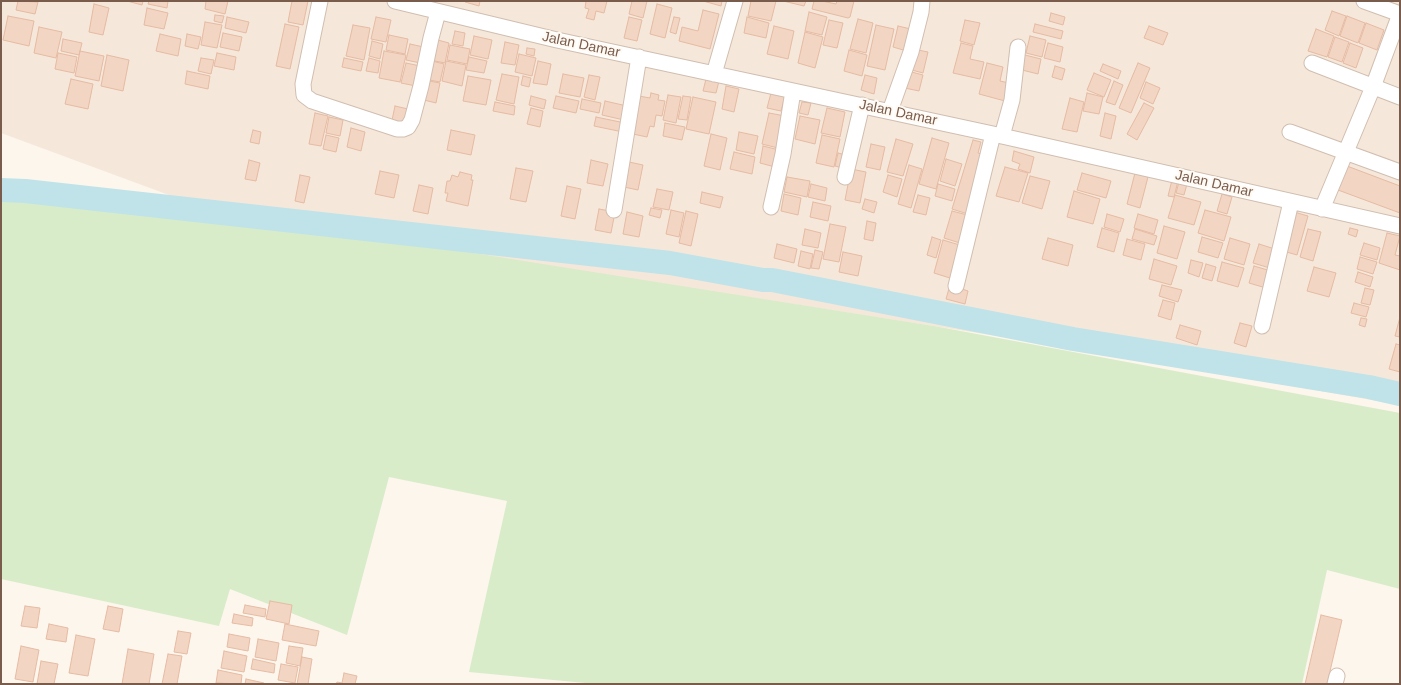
<!DOCTYPE html>
<html>
<head>
<meta charset="utf-8">
<style>
	body { margin:0 }
	#map { position:relative; width:1401px; height:685px; overflow:hidden; background:#fdf6ec; font-family:Arial,sans-serif }
	canvas { display:block }
	.frame { position:absolute; inset:0; border:2px solid #7a5c4d; pointer-events:none }
</style>
</head>
<body>
<div id="map">
<canvas width="1401" height="685"></canvas>
<div class="frame"></div>
</div>
<script>
const c = document.querySelector('canvas').getContext('2d');
c.lineJoin = 'round';
function paint(path, color) { c.fillStyle = color; c.fill(path, 'evenodd'); }
const poly = rows => new Path2D(rows.map(r => 'M' + r).join(''));
function trace(path, color, width, dash) { c.strokeStyle = color; c.lineWidth = width; c.lineCap = dash ? 'butt' : 'round'; c.setLineDash(dash || []); c.stroke(path); }
function drawText(font, color, halo, rows, align = 'center') {
  c.font = font + ' Arial,sans-serif'; c.lineWidth = 4; c.setLineDash([]); c.textBaseline = 'middle'; c.strokeStyle = halo; c.fillStyle = color; for (const [text, x, y, turn = 0] of rows) {
    c.save(); c.translate(x, y); c.rotate((+turn || 0) * Math.PI / 180); c.textAlign = isNaN(turn) ? turn : align; if (halo) c.strokeText(text, 0, 0); c.fillText(text, 0, 0); c.restore();
  }
}
const residential = poly([
	[1,1,1400,1,1400,405,1093,351,223,215,1,133]
]);
const green = poly([
	[1,199,215,212,934,326,1400,413,1400,589,1327,570,1302,684,596,684,469,672,507,501,389,477,347,635,230,589,219,626,1,579]
]);
const river = poly([
	[1,190,25,191,670,263,763,280,772,280,1073,339,1369,387,1400,394]
]);
const building = poly([
	[18,1,38,2,35,14,16,10,18,1],
	[127,1,143,1,142,5,127,1],
	[149,1,168,1,167,8,148,4,149,1],
	[206,1,228,1,225,14,205,9,206,1],
	[292,1,308,1,303,25,288,22,292,1],
	[465,1,480,1,479,6,465,2,465,1],
	[586,1,607,1,604,13,596,11,594,20,586,18,589,9,585,8,586,1],
	[632,1,647,1,643,18,629,14,632,1],
	[703,1,722,1,721,6,703,1],
	[751,1,776,1,771,21,748,16,751,1],
	[783,1,806,1,804,6,783,1],
	[814,1,822,1,836,4,837,1,854,1,850,17,848,18,812,9,814,1],
	[94,4,109,8,103,35,89,32,94,4],
	[657,4,672,8,665,38,650,34,657,4],
	[147,8,168,13,164,29,144,25,147,8],
	[703,10,719,14,710,49,679,41,682,27,698,31,703,10],
	[1332,11,1346,16,1339,36,1325,30,1332,11],
	[809,12,827,17,822,35,805,31,809,12],
	[1051,13,1065,17,1063,25,1049,21,1051,13],
	[215,15,224,16,222,23,214,21,215,15],
	[8,16,34,21,29,46,3,40,8,16],
	[1347,16,1365,23,1358,43,1340,36,1347,16],
	[227,17,249,22,246,33,225,28,227,17],
	[376,17,391,20,386,42,371,39,376,17],
	[629,17,642,20,637,41,624,38,629,17],
	[674,17,680,18,676,34,670,32,674,17],
	[747,17,769,23,766,38,744,33,747,17],
	[858,19,873,23,866,53,850,49,858,19],
	[829,20,843,23,837,48,823,45,829,20],
	[965,20,980,23,974,45,960,41,965,20],
	[205,22,222,25,217,48,201,45,205,22],
	[1366,23,1384,30,1377,50,1359,43,1366,23],
	[285,24,299,27,290,69,276,66,285,24],
	[1035,24,1063,31,1061,39,1033,32,1035,24],
	[353,25,370,28,364,60,346,56,353,25],
	[876,25,894,29,885,70,867,66,876,25],
	[774,26,794,31,788,59,767,54,774,26],
	[898,26,915,30,910,52,893,47,898,26],
	[1149,26,1168,33,1163,45,1144,38,1149,26],
	[39,27,62,32,56,58,34,53,39,27],
	[1316,29,1334,36,1327,57,1308,51,1316,29],
	[455,31,465,33,463,46,452,44,455,31],
	[805,32,823,37,815,68,798,63,805,32],
	[223,33,242,37,239,51,220,47,223,33],
	[160,34,181,39,178,56,156,51,160,34],
	[187,34,201,37,198,49,185,46,187,34],
	[389,35,408,39,405,54,386,50,389,35],
	[474,36,492,40,488,59,470,55,474,36],
	[1030,36,1046,40,1042,57,1026,53,1030,36],
	[1335,37,1349,42,1342,62,1328,57,1335,37],
	[63,39,82,43,79,55,61,51,63,39],
	[434,39,449,43,445,63,430,60,434,39],
	[372,41,383,44,380,59,369,56,372,41],
	[505,42,519,45,515,65,501,63,505,42],
	[961,43,973,46,970,59,984,62,980,79,953,73,961,43],
	[1048,43,1063,47,1060,62,1044,58,1048,43],
	[1350,43,1363,48,1356,68,1343,63,1350,43],
	[410,44,428,48,425,64,406,60,410,44],
	[450,45,470,49,467,64,447,60,450,45],
	[527,48,535,49,534,56,526,54,527,48],
	[913,49,928,52,923,73,908,69,913,49],
	[849,50,867,55,862,76,844,71,849,50],
	[80,51,104,56,99,81,75,76,80,51],
	[384,51,406,55,400,82,379,78,384,51],
	[58,53,77,57,74,73,55,69,58,53],
	[217,53,236,57,234,70,214,66,217,53],
	[519,54,536,58,532,76,515,72,519,54],
	[1021,54,1041,59,1038,74,1018,69,1021,54],
	[107,55,129,60,123,91,101,86,107,55],
	[469,57,487,61,484,73,466,70,469,57],
	[201,58,214,60,211,74,198,71,201,58],
	[344,58,363,62,361,71,342,67,344,58],
	[369,58,380,61,378,73,366,71,369,58],
	[428,60,444,64,440,82,424,79,428,60],
	[446,61,466,65,462,86,442,81,446,61],
	[538,61,551,64,547,85,533,83,538,61],
	[406,63,425,67,421,87,401,83,406,63],
	[987,63,1003,67,1000,81,1009,83,1005,101,979,94,987,63],
	[1138,63,1150,68,1131,113,1119,108,1138,63],
	[1103,64,1121,71,1118,79,1100,71,1103,64],
	[1055,66,1065,69,1062,80,1052,77,1055,66],
	[904,70,923,75,919,91,900,87,904,70],
	[187,71,210,76,208,89,185,84,187,71],
	[1094,73,1111,80,1104,97,1087,90,1094,73],
	[502,74,519,77,514,104,496,100,502,74],
	[563,74,584,78,580,97,559,93,563,74],
	[589,75,600,77,595,100,584,97,589,75],
	[865,75,877,78,874,94,861,90,865,75],
	[468,76,491,80,486,105,463,101,468,76],
	[523,76,531,78,529,87,521,85,523,76],
	[71,79,93,84,88,109,65,104,71,79],
	[706,79,719,81,716,93,703,91,706,79],
	[424,80,440,83,436,103,420,99,424,80],
	[1114,81,1123,85,1115,105,1106,102,1114,81],
	[1146,82,1160,88,1153,104,1140,98,1146,82],
	[726,86,739,89,734,112,722,109,726,86],
	[651,93,659,95,658,100,665,101,662,116,656,115,654,127,650,126,647,137,633,134,639,96,650,98,651,93],
	[771,93,785,96,781,111,767,108,771,93],
	[1087,93,1103,97,1099,114,1083,111,1087,93],
	[668,95,681,97,676,123,663,120,668,95],
	[531,96,546,100,544,109,529,105,531,96],
	[556,96,579,101,576,113,553,108,556,96],
	[683,96,691,97,687,120,678,119,683,96],
	[693,97,716,102,709,134,686,129,693,97],
	[1070,98,1084,102,1077,132,1062,129,1070,98],
	[582,99,601,103,599,113,580,109,582,99],
	[605,101,627,106,624,120,602,115,605,101],
	[495,102,515,106,514,115,493,111,495,102],
	[802,102,811,103,808,115,799,113,802,102],
	[1144,103,1154,108,1137,140,1127,134,1144,103],
	[395,106,408,109,404,127,391,125,395,106],
	[531,108,543,111,540,127,527,124,531,108],
	[827,108,845,112,840,137,821,133,827,108],
	[315,113,328,116,321,146,309,144,315,113],
	[769,113,785,116,778,148,762,144,769,113],
	[1105,113,1116,116,1111,139,1100,136,1105,113],
	[800,116,820,120,815,144,795,139,800,116],
	[329,117,343,120,340,136,326,133,329,117],
	[596,117,625,123,623,132,594,126,596,117],
	[665,123,685,127,682,140,663,136,665,123],
	[351,128,365,132,361,151,347,147,351,128],
	[253,130,261,132,259,144,250,142,253,130],
	[451,130,475,135,471,155,447,150,451,130],
	[739,132,758,136,754,154,736,150,739,132],
	[711,134,727,138,720,170,704,166,711,134],
	[326,135,339,138,336,152,323,149,326,135],
	[822,135,840,139,834,167,816,163,822,135],
	[932,138,949,143,936,189,919,184,932,138],
	[896,139,913,144,903,176,887,172,896,139],
	[973,140,981,142,978,153,985,155,968,214,952,209,973,140],
	[871,144,885,147,880,170,866,167,871,144],
	[763,146,779,150,775,167,760,163,763,146],
	[1014,151,1034,157,1030,173,1018,169,1020,164,1012,161,1014,151],
	[734,152,755,157,752,174,730,169,734,152],
	[838,153,849,156,846,169,835,166,838,153],
	[946,159,962,164,955,186,940,181,946,159],
	[249,160,260,163,256,181,245,179,249,160],
	[591,160,608,164,603,186,587,183,591,160],
	[629,162,643,165,638,190,624,187,629,162],
	[909,165,922,169,911,208,898,204,909,165],
	[1347,166,1400,186,1400,213,1338,190,1347,166],
	[1005,167,1028,173,1019,202,996,196,1005,167],
	[516,168,533,171,526,202,510,199,516,168],
	[851,169,866,172,860,203,845,200,851,169],
	[380,171,399,175,394,198,375,194,380,171],
	[460,172,472,175,471,180,473,180,468,206,446,201,448,193,445,193,447,181,450,181,452,175,458,177,460,172],
	[1082,173,1111,181,1106,198,1077,190,1082,173],
	[1135,173,1148,177,1140,208,1127,204,1135,173],
	[300,175,310,177,304,203,295,201,300,175],
	[888,175,902,179,897,197,883,192,888,175],
	[1030,176,1050,181,1042,209,1022,203,1030,176],
	[787,177,810,181,807,197,784,192,787,177],
	[1172,180,1178,181,1174,197,1168,196,1172,180],
	[1179,182,1187,184,1184,195,1176,193,1179,182],
	[811,184,827,188,825,201,808,197,811,184],
	[938,184,955,189,952,201,935,196,938,184],
	[419,185,433,188,428,214,413,211,419,185],
	[567,186,581,189,575,219,561,216,567,186],
	[657,189,673,192,669,210,653,207,657,189],
	[1074,191,1100,199,1093,224,1067,217,1074,191],
	[702,192,723,197,720,208,700,203,702,192],
	[784,194,801,198,798,215,781,211,784,194],
	[1222,194,1232,197,1227,214,1217,211,1222,194],
	[918,195,930,198,926,215,913,212,918,195],
	[1175,195,1201,202,1194,225,1168,218,1175,195],
	[865,199,877,202,874,213,862,209,865,199],
	[813,202,831,206,828,221,810,217,813,202],
	[651,208,662,210,660,218,649,215,651,208],
	[599,209,615,212,611,233,595,230,599,209],
	[671,210,684,213,679,237,666,234,671,210],
	[1205,210,1231,217,1224,241,1198,233,1205,210],
	[686,211,698,214,691,246,679,243,686,211],
	[952,211,971,216,963,244,944,238,952,211],
	[627,212,643,216,639,237,623,234,627,212],
	[1294,212,1308,216,1297,255,1283,251,1294,212],
	[1107,214,1124,219,1120,232,1104,227,1107,214],
	[1138,214,1158,220,1154,234,1134,228,1138,214],
	[867,221,876,223,873,241,864,239,867,221],
	[830,224,846,227,839,262,823,259,830,224],
	[1164,226,1185,232,1177,259,1157,253,1164,226],
	[1102,228,1119,233,1114,252,1097,247,1102,228],
	[1350,228,1358,230,1356,237,1348,234,1350,228],
	[805,229,821,233,818,248,802,245,805,229],
	[1135,229,1157,236,1154,245,1132,239,1135,229],
	[1308,229,1321,232,1313,261,1300,257,1308,229],
	[1387,233,1400,236,1395,255,1400,256,1400,270,1379,263,1387,233],
	[932,237,941,240,936,258,927,255,932,237],
	[1202,237,1223,243,1218,258,1198,252,1202,237],
	[1048,238,1073,245,1068,266,1042,259,1048,238],
	[1230,238,1250,244,1244,265,1224,259,1230,238],
	[1127,239,1145,244,1141,260,1123,255,1127,239],
	[943,240,963,246,953,279,934,273,943,240],
	[1364,243,1380,248,1377,260,1360,255,1364,243],
	[777,244,797,249,794,263,774,258,777,244],
	[1259,244,1278,250,1273,269,1253,263,1259,244],
	[815,250,823,252,819,269,811,268,815,250],
	[801,251,813,254,810,269,798,266,801,251],
	[843,252,862,256,858,276,839,272,843,252],
	[1360,257,1377,262,1373,274,1357,269,1360,257],
	[1154,259,1177,266,1171,285,1149,279,1154,259],
	[1191,260,1203,263,1199,277,1188,273,1191,260],
	[1222,262,1244,268,1238,287,1217,281,1222,262],
	[1206,264,1216,267,1212,281,1202,278,1206,264],
	[1254,266,1271,271,1266,288,1249,283,1254,266],
	[1314,267,1336,273,1329,297,1307,291,1314,267],
	[1358,272,1373,277,1370,287,1355,282,1358,272],
	[950,285,968,291,965,304,946,299,950,285],
	[1162,285,1182,290,1178,302,1159,296,1162,285],
	[1365,288,1374,290,1370,305,1361,303,1365,288],
	[1163,300,1175,303,1171,320,1158,316,1163,300],
	[1354,303,1369,307,1366,317,1351,313,1354,303],
	[1400,317,1400,337,1395,336,1400,317],
	[1361,318,1367,319,1365,327,1359,325,1361,318],
	[1240,323,1252,326,1246,347,1234,343,1240,323],
	[1180,325,1201,331,1197,345,1176,338,1180,325],
	[1396,344,1400,345,1400,372,1389,369,1396,344],
	[270,601,292,605,289,624,266,619,270,601],
	[245,605,266,609,265,617,243,613,245,605],
	[25,606,40,608,37,628,21,626,25,606],
	[108,606,123,609,119,632,103,629,108,606],
	[234,614,253,618,252,626,232,623,234,614],
	[1321,615,1342,620,1327,684,1305,684,1321,615],
	[49,624,68,628,66,642,46,639,49,624],
	[285,624,319,631,316,646,282,640,285,624],
	[178,631,191,633,187,654,174,652,178,631],
	[229,634,250,638,248,651,227,647,229,634],
	[76,635,95,639,88,676,69,673,76,635],
	[258,639,279,643,276,661,255,657,258,639],
	[21,646,39,650,33,682,15,679,21,646],
	[289,646,303,648,300,666,286,663,289,646],
	[128,649,154,654,149,684,122,684,128,649],
	[224,651,247,656,244,672,221,668,224,651],
	[168,654,182,656,177,684,162,684,168,654],
	[302,657,312,659,308,684,297,684,302,657],
	[253,659,275,664,274,673,251,669,253,659],
	[41,661,58,664,54,684,37,684,41,661],
	[281,664,298,667,295,683,278,680,281,664],
	[218,670,242,675,241,684,216,683,218,670],
	[344,673,357,676,355,684,336,684,337,682,342,683,344,673],
	[246,679,264,683,263,684,245,684,246,679]
]);
const minor = poly([
	[320,1,303,84,304,95,312,101,397,129,403,129,408,127,412,120,421,86,431,38,438,12],
	[395,1,557,40,993,134,1400,226],
	[1364,1,1400,14],
	[1312,63,1400,97],
	[714,74,735,1],
	[890,111,911,52,921,12,922,1],
	[1290,132,1400,172],
	[1002,136,1012,100,1018,47],
	[845,177,862,105],
	[771,207,783,154,793,91],
	[1322,209,1373,87,1400,14],
	[614,210,639,57],
	[956,286,993,134],
	[1262,326,1291,202],
	[1335,684,1337,676]
]);
const streetNames = [
	["Jalan Damar",581,45,12],
	["Jalan Damar",898,113,12],
	["Jalan Damar",1214,184,13]
];
paint(residential, '#f5e8da');
paint(green, '#d8ecc9');
trace(river, '#bfe3e8', 24);
paint(building, '#f3d5c3');
trace(building, '#e6bba3', 1);
trace(minor, '#d1beb0', 17);
trace(minor, '#fff', 15);
drawText('14px', '#7a5c4d', '#fffaf3', streetNames);
</script>
</body>
</html>
